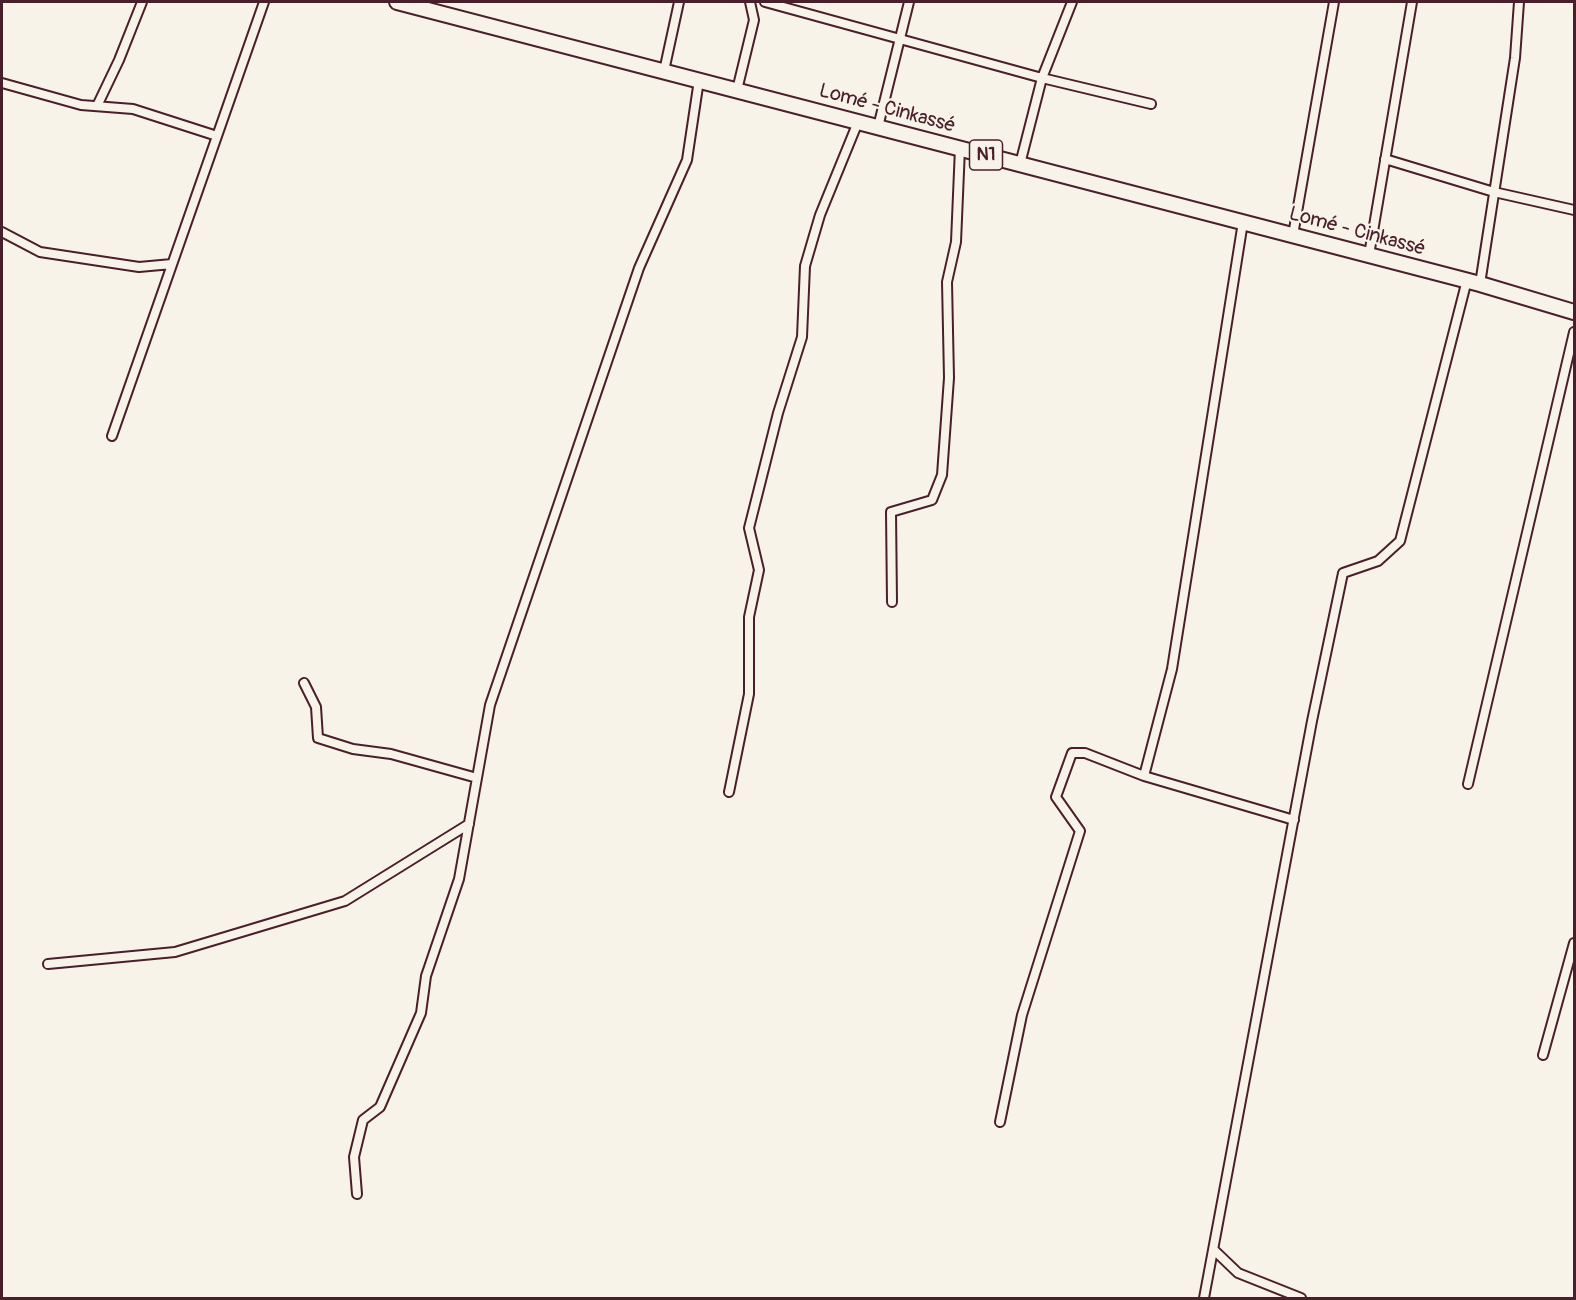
<!DOCTYPE html>
<html>
<head>
<meta charset="utf-8">
<style>
	body { margin:0 }
	#map { position:relative; width:1576px; height:1300px; overflow:hidden; background:#f7f3e8; font-family:Pangolin,sans-serif }
	canvas { display:block }
	.frame { position:absolute; inset:0; border:3px solid #4a1f2b; pointer-events:none }
</style>
</head>
<body>
<div id="map">
<canvas width="1576" height="1300"></canvas>
<div class="frame"></div>
</div>
<script>
const c = document.querySelector('canvas').getContext('2d');
c.lineJoin = 'round';
const poly = rows => new Path2D(rows.map(r => 'M' + r).join(''));
function trace(path, color, width, dash) { c.strokeStyle = color; c.lineWidth = width; c.lineCap = dash ? 'butt' : 'round'; c.setLineDash(dash || []); c.stroke(path); }
function drawText(font, color, halo, rows, align = 'center') {
  c.font = font + ' Pangolin,sans-serif'; c.lineWidth = 4.5; c.setLineDash([]); c.textBaseline = 'middle'; c.strokeStyle = halo; c.fillStyle = color; for (const [text, x, y, turn = 0] of rows) {
    c.save(); c.translate(x, y); c.rotate((+turn || 0) * Math.PI / 180); c.textAlign = isNaN(turn) ? turn : align; if (halo) c.strokeText(text, 0, 0); c.fillText(text, 0, 0); c.restore();
  }
}
const street = poly([
	[765,2,1042,78,1151,104],
	[664,71,679,2],
	[2,83,81,105,133,109,217,136],
	[737,90,754,20,750,2],
	[97,106,119,60,142,2],
	[878,127,909,2],
	[1385,159,1494,192,1574,210],
	[1020,164,1042,78,1072,2],
	[2,232,40,252,139,267,172,264],
	[1293,235,1334,2],
	[1369,255,1412,2],
	[1480,284,1515,58,1519,2],
	[112,436,264,2],
	[892,602,891,512,932,500,942,475,949,378,947,282,956,242,960,148],
	[304,683,316,707,318,738,353,749,391,754,477,778],
	[1144,776,1294,820],
	[1468,784,1574,332],
	[729,792,749,694,749,617,759,570,749,528,778,413,802,337,805,266,820,215,858,122],
	[48,964,175,952,345,901,469,824],
	[1543,1055,1574,943],
	[1000,1122,1022,1015,1080,831,1056,797,1072,753,1085,753,1144,776,1172,669,1243,222],
	[357,1194,354,1157,363,1120,380,1107,421,1013,426,976,459,879,490,705,639,268,687,160,699,80],
	[1214,1250,1238,1273,1301,1298],
	[1204,1298,1312,721,1343,573,1378,561,1400,541,1467,280]
]);
const highway = poly([
	[397,2,1480,284,1574,312]
]);
const shields = [
	[986,155,33]
];
const shieldNames = [
	["N1",986,155]
];
const streetNames = [
	["Lomé - Cinkassé",887,109,15],
	["Lomé - Cinkassé",1357,232,15]
];
trace(street, '#4a1f2b', 12);
trace(highway, '#4a1f2b', 18);
trace(street, '#f7f3e8', 8);
trace(highway, '#f7f3e8', 14);
for (const [x, y, w] of shields) { const box = new Path2D(); box.roundRect(x - w / 2, y - 15, w, 30, 4.5); c.fillStyle = '#f7f3e8'; c.fill(box); trace(box, '#4a1f2b', 1.5); }
drawText('bold 18px', '#4a1f2b', null, shieldNames);
drawText('20px', '#4a1f2b', '#f7f3e8', streetNames);
</script>
</body>
</html>
